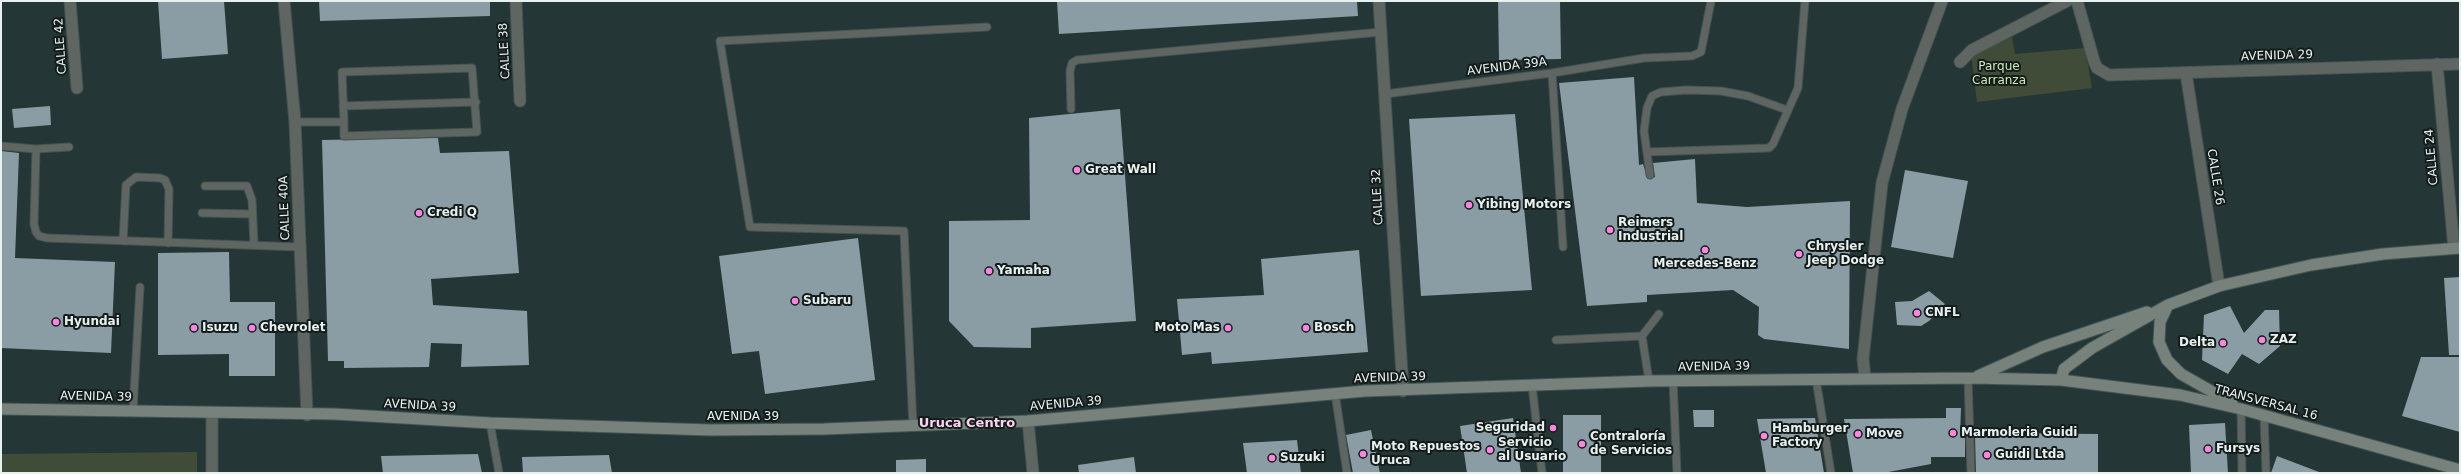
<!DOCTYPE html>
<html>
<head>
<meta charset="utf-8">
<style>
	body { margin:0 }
	#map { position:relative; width:2461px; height:474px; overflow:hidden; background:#243635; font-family:"DejaVu Sans",sans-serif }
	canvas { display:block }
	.frame { position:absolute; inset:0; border:2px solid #e6f1f0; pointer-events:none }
</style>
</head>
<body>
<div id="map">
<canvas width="2461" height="474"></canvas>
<div class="frame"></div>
</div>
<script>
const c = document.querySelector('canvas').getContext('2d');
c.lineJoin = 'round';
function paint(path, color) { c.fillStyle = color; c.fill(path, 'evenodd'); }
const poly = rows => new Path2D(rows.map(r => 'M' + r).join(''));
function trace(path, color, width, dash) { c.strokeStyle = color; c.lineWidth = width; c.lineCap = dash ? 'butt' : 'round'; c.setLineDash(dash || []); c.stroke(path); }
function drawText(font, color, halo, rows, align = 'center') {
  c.font = font + ' "DejaVu Sans",sans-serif'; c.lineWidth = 4; c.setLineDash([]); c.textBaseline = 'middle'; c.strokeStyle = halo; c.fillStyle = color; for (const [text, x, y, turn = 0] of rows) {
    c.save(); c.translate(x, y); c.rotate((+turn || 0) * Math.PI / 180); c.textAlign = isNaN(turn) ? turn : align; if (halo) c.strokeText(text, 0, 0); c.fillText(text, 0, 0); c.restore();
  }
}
const green = poly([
	[2012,37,2015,54,2085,48,2092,88,1977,102,1971,54],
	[197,452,197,473,1,473,1,454]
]);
const building = poly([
	[158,1,224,1,228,54,162,59],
	[319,1,490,1,490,16,320,21],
	[1057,1,1357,1,1358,16,1059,34],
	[1498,1,1560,1,1561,59,1499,60],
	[1634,77,1639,165,1643,164,1648,179,1655,177,1653,163,1695,159,1697,203,1747,207,1850,201,1849,349,1764,339,1758,335,1759,307,1733,290,1647,295,1647,302,1587,306,1559,83],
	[50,106,51,125,14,128,12,109],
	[1120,109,1136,321,1031,328,1031,348,974,347,949,321,949,221,1030,220,1029,118],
	[1515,114,1532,290,1421,296,1409,119],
	[438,138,440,153,509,151,519,273,431,279,433,305,527,311,529,365,461,367,462,344,431,343,429,367,344,368,344,361,328,361,322,140],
	[1,151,19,153,15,258,115,262,111,353,1,348],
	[1905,170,1968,181,1953,258,1891,247],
	[858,238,875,380,765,394,759,351,732,354,719,256],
	[1359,250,1368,352,1212,364,1211,352,1182,355,1177,299,1264,295,1261,259],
	[229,252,230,302,275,302,275,376,229,376,229,354,158,355,158,253],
	[2460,277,2460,355,2449,355,2444,278],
	[1929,291,1945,304,1929,321,1921,326,1897,325,1895,302,1912,301],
	[2230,306,2244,333,2265,310,2279,310,2280,346,2259,364,2242,354,2228,374,2202,360,2204,315],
	[2421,357,2460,357,2460,432,2402,416],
	[1946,408,1961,408,1960,436,1965,436,1965,457,1931,457,1931,464,1883,473,1853,473,1844,419,1946,418],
	[1693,410,1714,410,1714,427,1694,427],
	[1563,415,1601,415,1601,473,1563,473],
	[1513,418,1521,473,1467,473,1460,426],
	[1815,418,1824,473,1766,473,1757,419],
	[2225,423,2228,473,2191,473,2189,425],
	[1371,430,1380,473,1353,473,1346,435],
	[2006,433,2098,434,2098,473,1976,473,1975,436,2006,437],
	[1297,440,1301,473,1247,473,1243,443],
	[478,454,482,473,383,473,381,456],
	[609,455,612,473,523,473,522,457],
	[2277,456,2319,472,2319,473,2271,473],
	[1134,457,1136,473,1079,473,1078,465],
	[926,459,926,473,896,473,896,460]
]);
const service = poly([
	[1552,73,1563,247],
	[1385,94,1552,73,1644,58,1692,56,1701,52,1711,1],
	[343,106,476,102],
	[1071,109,1070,71,1072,63,1077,60,1381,32],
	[295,122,344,122,344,136,477,132,472,68,342,72,344,122],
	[1,146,36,149,69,147],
	[36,149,34,224,36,232,39,236,47,238,300,247],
	[1647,152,1769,148,1773,144,1798,88,1805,1],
	[1650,175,1644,131,1647,108,1652,96,1661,92,1686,90,1721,91,1748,96,1787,110],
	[205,186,247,186,252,200,254,245],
	[202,213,252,214],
	[123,241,126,185,136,177,160,178,165,180,169,189,168,243],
	[1642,336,1659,314],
	[1556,340,1642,336,1649,381],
	[1968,378,1971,473],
	[1816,379,1831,473],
	[1673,380,1677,473],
	[1532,385,1542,473],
	[1335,393,1347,473],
	[2241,409,2242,473],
	[133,411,140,287],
	[2264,415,2266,473],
	[490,423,499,473],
	[913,426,904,231,750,227,720,41,987,27]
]);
const minor = poly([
	[70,1,77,88],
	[284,1,295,122,307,415],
	[516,1,520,101],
	[1379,1,1403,391],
	[2077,1,2094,61,2097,68,2109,75,2460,64],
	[1960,62,1972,50,2067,1],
	[2437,64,2454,248],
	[2186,73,2219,286],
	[1865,378,1863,359,1882,183,1902,109,1942,1],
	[1028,421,1033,473],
	[212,473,212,413]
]);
const secondary = poly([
	[2168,305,2160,322,2159,342,2167,360,2181,374,2232,403],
	[1978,376,2043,347,2147,312],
	[2061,380,2064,369,2092,348,2168,305,2219,286,2311,265,2383,254,2460,248],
	[1,409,334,414,490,423,711,430,824,429,1028,421,1365,391,1649,381,1974,378,2061,380,2180,395,2241,409,2460,470]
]);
const markers = [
	[1077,170,4,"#fe85df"],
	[1469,205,4,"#fe85df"],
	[419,213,4,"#fe85df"],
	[1610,230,4,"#fe85df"],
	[1705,250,4,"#fe85df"],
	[1799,254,4,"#fe85df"],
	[989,271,4,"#fe85df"],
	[795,301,4,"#fe85df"],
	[1917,313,4,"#fe85df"],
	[56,322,4,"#fe85df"],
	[194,328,4,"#fe85df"],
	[252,328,4,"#fe85df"],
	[1228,328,4,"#fe85df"],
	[1306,328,4,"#fe85df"],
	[2262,340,4,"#fe85df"],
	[2223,343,4,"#fe85df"],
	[1553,428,4,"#fe85df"],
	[1953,433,4,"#fe85df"],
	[1858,434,4,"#fe85df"],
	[1764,436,4,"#fe85df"],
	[1582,444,4,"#fe85df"],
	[2208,449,4,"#fe85df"],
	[1490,450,4,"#fe85df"],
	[1363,454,4,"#fe85df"],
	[1987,455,4,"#fe85df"],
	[1272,458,4,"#fe85df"]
];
const streetNames = [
	["CALLE 42",61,46,-94],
	["CALLE 38",505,51,-93],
	["AVENIDA 29",2277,56,-2],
	["AVENIDA 39A",1507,67,-7],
	["CALLE 24",2432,157,-95],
	["CALLE 26",2215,177,81],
	["CALLE 32",1378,197,-93],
	["CALLE 40A",285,208,-92],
	["AVENIDA 39",1714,367,-1],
	["AVENIDA 39",1390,378,-2],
	["AVENIDA 39",96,397,1],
	["TRANSVERSAL 16",2266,403,15],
	["AVENIDA 39",1066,404,-5],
	["AVENIDA 39",420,406,3],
	["AVENIDA 39",743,417]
];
const parkNames = [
	["Parque",1999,67],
	["Carranza",1999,81]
];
const poiNames = [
	["Great Wall",1085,170],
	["Yibing Motors",1477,205],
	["Credi Q",427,213],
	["Reimers",1618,223],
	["Industrial",1618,237],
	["Chrysler",1807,247],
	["Jeep Dodge",1807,261],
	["Mercedes-Benz",1705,264,"center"],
	["Yamaha",997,271],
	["Subaru",803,301],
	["CNFL",1925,313],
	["Hyundai",64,322],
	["Isuzu",202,328],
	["Chevrolet",260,328],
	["Moto Mas",1220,328,"right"],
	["Bosch",1314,328],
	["ZAZ",2270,340],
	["Delta",2215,343,"right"],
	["Seguridad",1545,428,"right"],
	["Hamburger",1772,429],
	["Factory",1772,443],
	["Marmoleria Guidi",1961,433],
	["Move",1866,434],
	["Contraloría",1590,437],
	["de Servicios",1590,451],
	["Servicio",1498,443],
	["al Usuario",1498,457],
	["Moto Repuestos",1371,447],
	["Uruca",1371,461],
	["Fursys",2216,449],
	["Guidi Ltda",1995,455],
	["Suzuki",1280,458]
];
const neighbourhoodNames = [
	["Uruca Centro",967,424]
];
paint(green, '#414c38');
paint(building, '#8b9da4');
trace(service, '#435453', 9);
trace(minor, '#435453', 13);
trace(secondary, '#435453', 13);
trace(service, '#5f6662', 7);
trace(minor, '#5f6662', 11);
trace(secondary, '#77827c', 11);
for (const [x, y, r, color] of markers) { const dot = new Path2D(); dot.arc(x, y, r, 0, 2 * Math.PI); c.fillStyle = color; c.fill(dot); trace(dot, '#141c1b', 1.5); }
drawText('12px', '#e6f1f0', '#141c1b', streetNames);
drawText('12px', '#ccebb4', '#141c1b', parkNames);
drawText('bold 12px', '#e6f1f0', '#141c1b', poiNames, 'left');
drawText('bold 13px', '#fcd2ee', '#141c1b', neighbourhoodNames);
</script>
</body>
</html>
